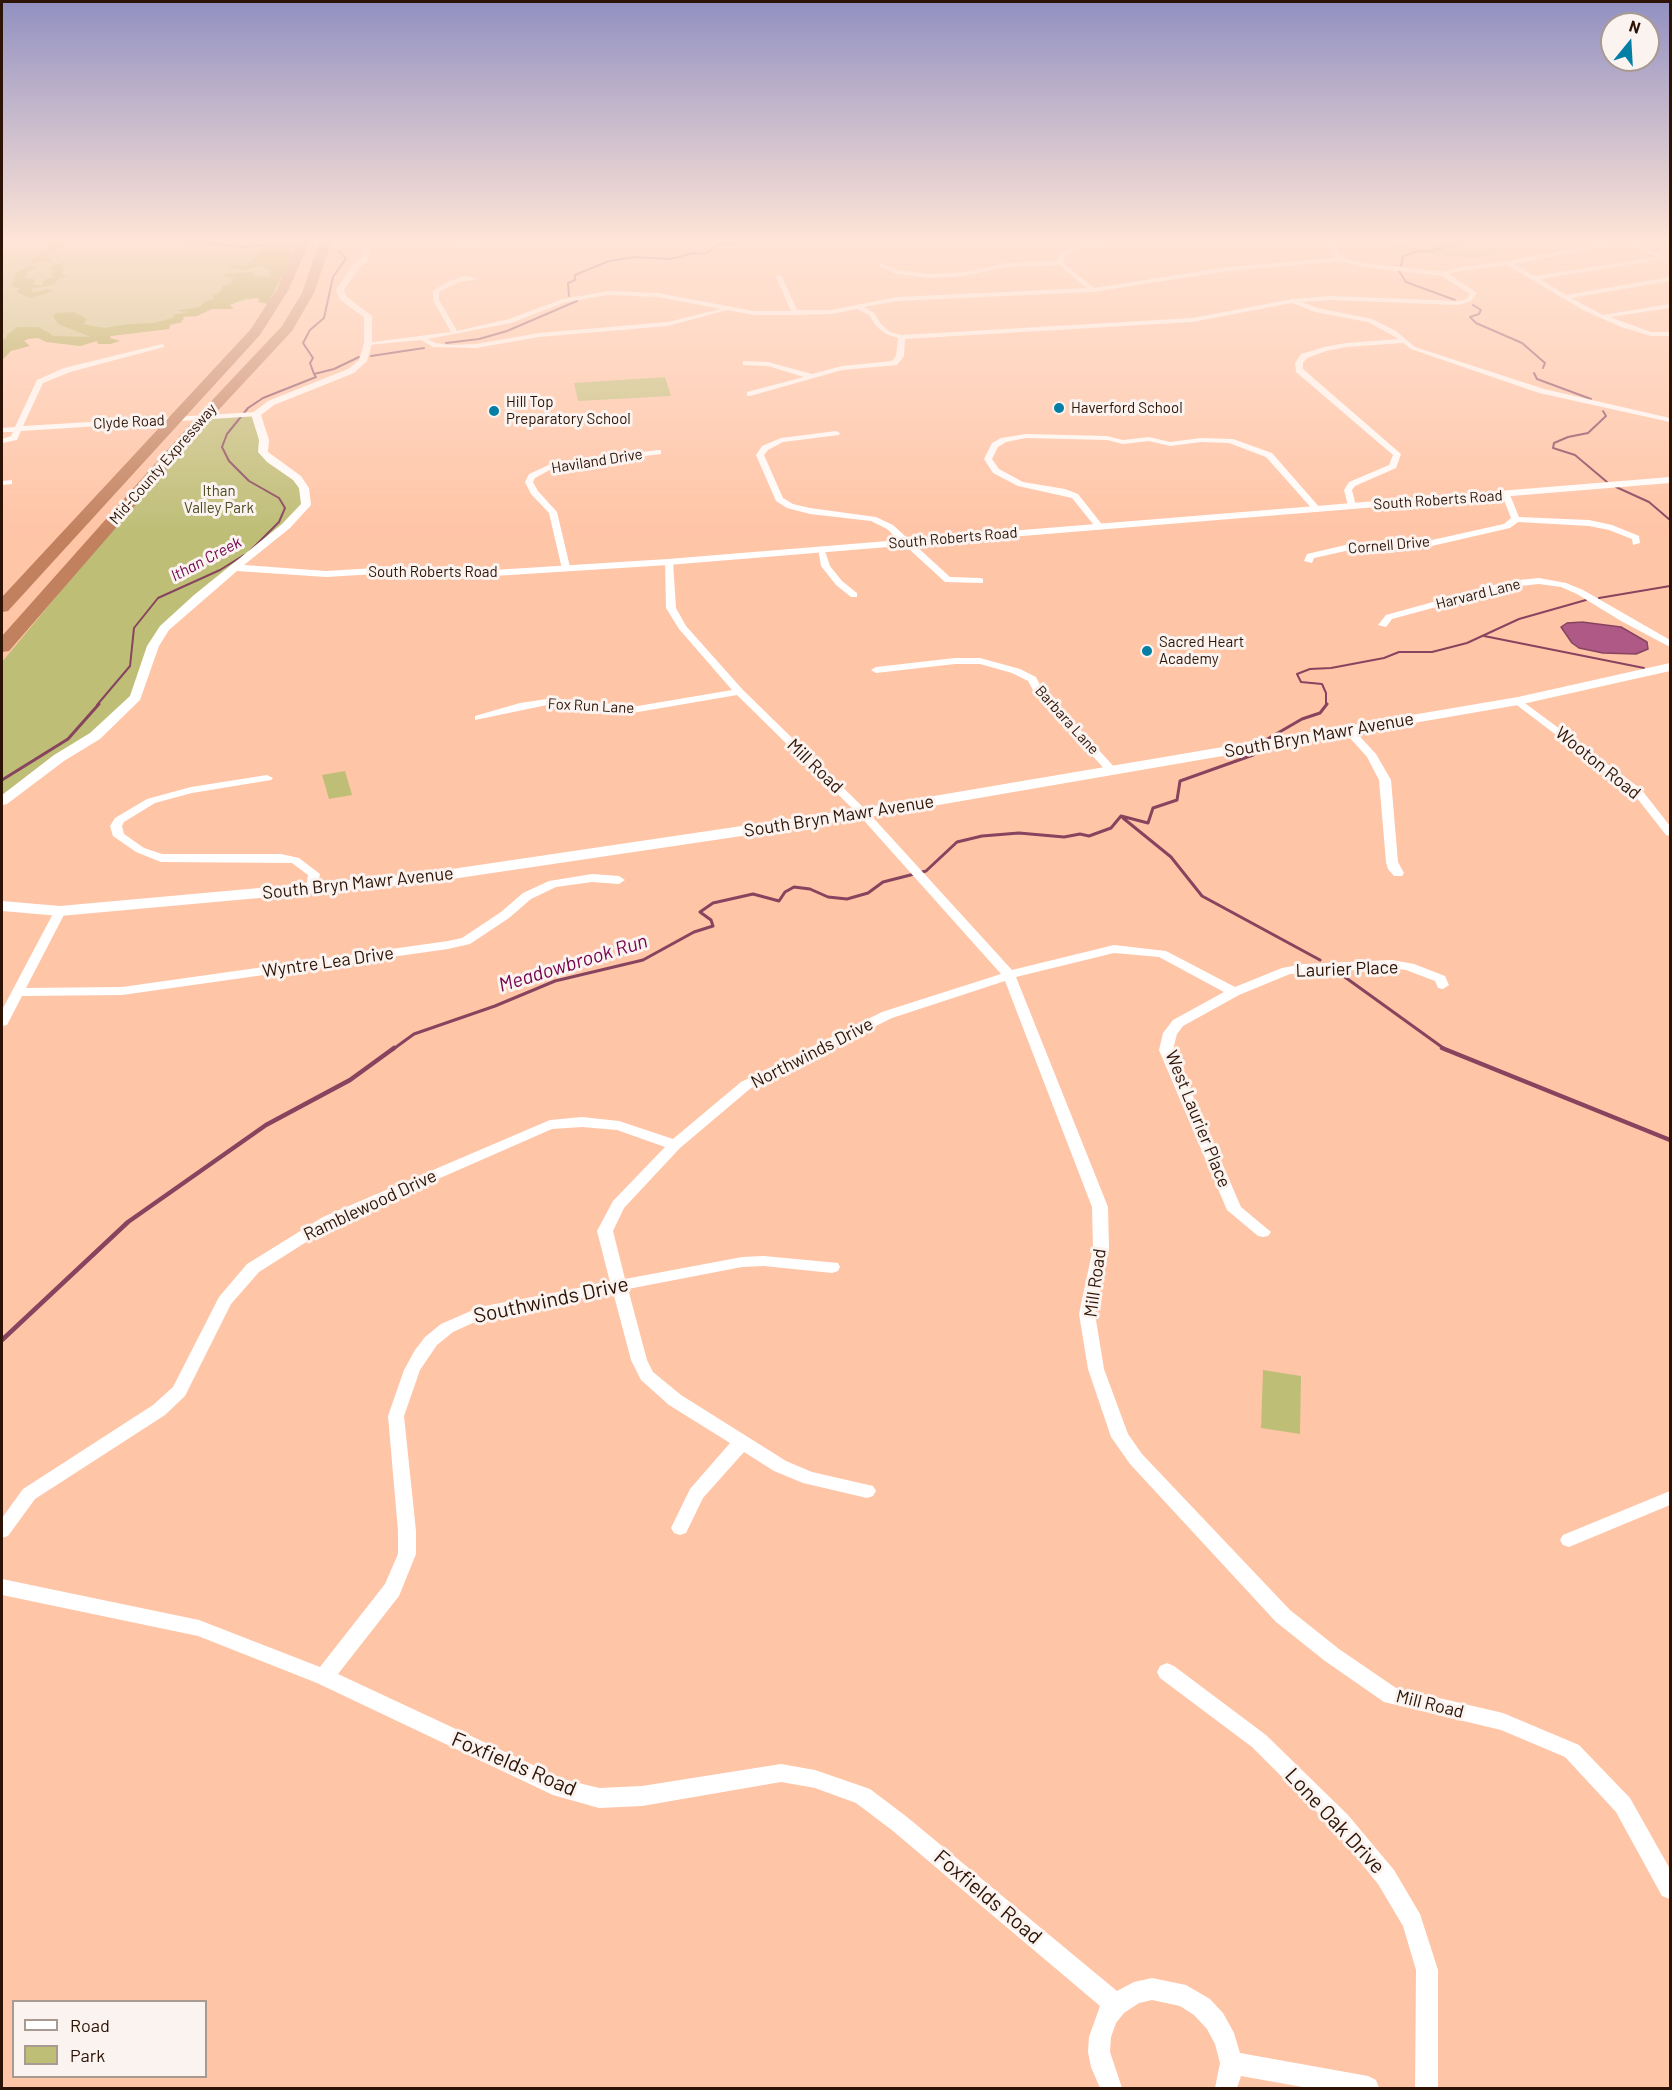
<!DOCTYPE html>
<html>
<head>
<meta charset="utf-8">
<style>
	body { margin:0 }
	#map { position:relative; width:1672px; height:2090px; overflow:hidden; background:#ffc5a7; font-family:Barlow,sans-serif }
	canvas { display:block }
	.frame { position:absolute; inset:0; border:3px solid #2d1305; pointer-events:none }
	.legend { position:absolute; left:12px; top:2000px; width:195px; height:78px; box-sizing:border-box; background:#faf3ef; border:2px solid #a89991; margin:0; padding:8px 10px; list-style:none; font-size:18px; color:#2d1305 }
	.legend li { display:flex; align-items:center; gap:12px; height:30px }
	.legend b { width:30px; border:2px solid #a89991 }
	.north { position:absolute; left:1600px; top:12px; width:60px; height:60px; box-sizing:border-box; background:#faf3ef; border:2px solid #a89991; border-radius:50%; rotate:18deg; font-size:16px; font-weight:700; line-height:24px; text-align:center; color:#2d1305 }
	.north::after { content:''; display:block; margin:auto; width:21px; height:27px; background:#037ea4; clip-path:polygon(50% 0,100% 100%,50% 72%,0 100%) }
</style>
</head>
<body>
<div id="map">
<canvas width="1672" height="2090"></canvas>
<div class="frame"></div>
<ul class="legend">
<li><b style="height:8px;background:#fff"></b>Road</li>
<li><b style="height:16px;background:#bebe77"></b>Park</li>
</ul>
<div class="north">N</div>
</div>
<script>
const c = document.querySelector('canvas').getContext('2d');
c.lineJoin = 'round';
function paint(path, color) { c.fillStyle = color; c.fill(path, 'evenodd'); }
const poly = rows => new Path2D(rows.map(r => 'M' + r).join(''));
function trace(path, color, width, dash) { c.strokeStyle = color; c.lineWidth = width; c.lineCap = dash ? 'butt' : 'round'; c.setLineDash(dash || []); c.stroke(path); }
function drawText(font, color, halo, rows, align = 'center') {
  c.font = font + ' Barlow,sans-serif'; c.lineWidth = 6; c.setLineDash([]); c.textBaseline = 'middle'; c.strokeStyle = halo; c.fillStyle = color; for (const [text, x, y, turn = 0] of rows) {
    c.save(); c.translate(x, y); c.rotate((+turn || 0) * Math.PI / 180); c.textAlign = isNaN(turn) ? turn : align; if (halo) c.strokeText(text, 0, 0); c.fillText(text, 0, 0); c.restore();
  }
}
const green = poly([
	[2,240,291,240,274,293,92,341,28,337,2,354],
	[1405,240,1567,240,1475,258,1390,251],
	[665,377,671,396,578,401,574,383],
	[256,414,263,452,297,478,306,505,164,628,136,697,113,719,2,800,2,662,205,416],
	[345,771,352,795,329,799,322,775],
	[1263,1370,1301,1376,1300,1434,1261,1428]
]);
const forest = poly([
	[278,240,297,240,292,248,292,255,289,259,290,266,282,276,268,304,258,302,259,298,243,299,230,305,234,309,212,309,197,316,183,317,184,319,181,321,183,322,170,325,169,329,111,336,110,338,120,341,110,344,98,344,97,341,80,346,46,342,38,338,28,339,24,341,30,346,11,351,2,360,2,340,7,338,6,336,17,327,38,327,51,334,50,335,56,336,91,337,58,324,53,316,56,313,74,312,87,319,83,324,104,328,129,324,154,323,175,317,173,315,188,312,178,311,180,310,200,307,205,301,213,299,215,297,212,296,220,292,223,286,230,284,234,278,222,275,224,274,252,272,255,273,252,275,269,278,271,270,265,269,264,265,246,270,228,267,232,265,247,265,265,248,279,243],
	[49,241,63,241,57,244,61,248,44,257,52,259,50,261,36,262,33,266,39,268,27,272,25,278,34,279,36,280,33,284,43,286,42,282,46,279,54,277,50,273,56,272,49,267,64,262,67,264,60,266,66,269,61,271,63,271,61,274,67,276,59,279,52,285,31,289,33,293,46,289,53,290,45,294,29,298,17,292,20,288,12,287,15,274,33,263,31,260,37,256,53,250,46,245,52,244]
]);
const water = poly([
	[1582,622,1621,627,1647,642,1648,649,1636,654,1603,653,1579,648,1572,643,1561,627,1567,623,1582,622]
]);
const streamFar2 = poly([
	[176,240,243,247,279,243,292,245],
	[1401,266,1403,256,1419,251,1433,251,1466,240],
	[1399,271,1406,282,1455,300],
	[569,296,568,283,575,280,575,275,609,261,635,257,670,259,693,253,705,254,719,244,761,240],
	[1473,305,1481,310,1479,314,1470,317,1476,323,1522,343,1545,363,1543,368],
	[446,343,479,339,507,331,577,301],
	[371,356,424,348],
	[1534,373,1537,379,1591,399],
	[314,374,310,363,313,358,303,343,310,330,324,318,333,277,346,258,339,251],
	[314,374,334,369,359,357],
	[1603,411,1606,416,1588,433,1568,437,1554,443,1553,448,1575,455,1607,482],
	[1616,487,1649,502,1670,520],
	[250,551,279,522,285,508,279,498,249,481,229,461,222,447,227,434,248,408,263,398,316,377,314,374],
	[1599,598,1670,586],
	[1484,636,1644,668],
	[97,705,130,666,134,628,158,598,220,570,244,555],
	[1326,705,1326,693,1322,684,1301,682,1297,674,1310,669,1331,668,1384,658,1399,652,1432,652,1467,643,1519,619,1586,600]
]);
const streamFar1 = poly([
	[1264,741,1302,719,1320,713,1327,704],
	[2,780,68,739,99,704],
	[1121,816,1148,823,1153,808,1177,800,1180,781,1253,755,1260,747],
	[1123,818,1171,857,1202,896,1320,960],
	[1342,975,1446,1050],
	[392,1050,414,1034,495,1006,555,981,643,960,694,932,713,926,711,920,700,912,713,903,753,894,779,901,785,892,794,887,810,889,828,897,847,899,868,893,883,882,926,871,957,842,982,836,1019,833,1064,837,1080,834,1089,836,1111,828,1121,816]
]);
const stream = poly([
	[1442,1048,1670,1140],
	[2,1340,128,1222,266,1125,350,1080,394,1048]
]);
const minor = poly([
	[429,240,467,244,529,240,467,248,429,240],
	[1114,240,1180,240,1080,248,1066,255,1063,263,1094,288,1228,267,1336,258,1332,253,1329,240,1335,240,1338,252,1343,258,1363,263,1444,272,1460,267,1508,261,1619,240,1634,240,1630,242,1668,258,1540,279,1566,295,1670,277,1670,281,1571,298,1603,315,1670,304,1670,308,1610,317,1651,332,1670,332,1670,336,1651,336,1621,327,1583,310,1507,265,1461,271,1449,274,1477,293,1471,301,1459,305,1331,300,1302,302,1317,308,1372,319,1396,331,1415,347,1544,389,1670,418,1670,422,1539,393,1411,349,1403,343,1346,347,1326,351,1307,358,1303,363,1303,369,1401,454,1396,468,1355,486,1352,490,1356,506,1352,509,1348,506,1344,490,1349,482,1389,465,1393,455,1296,372,1295,363,1301,354,1324,347,1346,343,1399,339,1368,322,1315,312,1292,303,1192,322,905,339,904,356,897,365,842,370,750,396,747,396,747,392,804,377,768,366,743,365,743,361,768,362,812,374,842,366,892,361,896,356,898,338,886,334,876,326,869,315,857,309,831,314,795,315,754,315,727,310,668,326,539,337,476,348,433,347,421,340,368,345,365,343,451,332,433,300,433,291,445,283,464,276,478,279,459,282,439,292,439,300,457,331,509,319,563,299,608,291,658,293,754,311,791,311,776,277,779,275,782,277,797,310,831,310,897,297,1087,288,1059,265,1007,267,964,276,931,278,896,274,878,265,881,263,897,270,931,274,964,272,1007,263,1057,261,1061,253,1077,245,1114,240],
	[1623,243,1659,257,1535,276,1514,264,1623,243],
	[1341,261,1363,267,1442,276,1470,294,1467,299,1459,301,1331,296,1293,299,1192,318,902,335,890,332,881,324,874,313,864,307,897,301,1093,292,1228,271,1341,261],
	[608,295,658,297,721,309,668,322,539,333,476,344,449,345,435,343,428,339,511,323,566,302,608,295],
	[162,344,164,345,164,347,70,372,43,383,23,426,256,412,259,412,259,416,21,431,17,440,2,443,2,439,11,436,13,432,2,432,2,428,15,427,37,380,64,368,162,344],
	[836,431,840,433,839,435,783,442,768,450,764,455,783,498,793,504,810,508,876,517,893,525,950,577,980,578,983,579,983,583,945,582,887,529,871,521,810,514,787,508,776,501,756,455,762,446,781,438,836,431],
	[1026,434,1107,436,1123,440,1149,437,1170,442,1201,438,1233,439,1272,453,1321,509,1314,511,1266,457,1229,443,1201,442,1170,446,1149,441,1123,444,1107,440,1026,438,1006,442,998,447,992,459,999,469,1023,482,1065,489,1078,494,1104,527,1097,529,1072,498,1018,486,993,473,984,459,992,443,1001,438,1026,434],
	[658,450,661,450,661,454,555,467,535,478,533,482,538,491,557,512,570,567,562,569,549,513,531,494,525,482,529,474,553,463,658,450],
	[12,480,12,484,2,485,2,481,12,480],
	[1506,492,1510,495,1519,517,1589,520,1612,525,1639,536,1640,543,1633,545,1632,539,1609,530,1589,526,1518,522,1510,528,1423,548,1350,550,1314,558,1312,563,1304,561,1307,554,1350,544,1423,542,1504,524,1511,518,1502,495,1506,492],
	[818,548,824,548,830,566,842,581,857,593,857,597,851,597,836,585,821,566,818,548],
	[665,560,673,562,676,608,686,626,743,690,867,811,1012,970,1114,945,1166,951,1235,987,1282,968,1304,964,1392,960,1414,964,1445,976,1449,985,1443,989,1438,988,1435,981,1406,970,1392,968,1290,974,1239,995,1183,1026,1177,1034,1173,1050,1241,1207,1271,1232,1268,1236,1263,1237,1258,1236,1227,1210,1159,1050,1163,1033,1173,1020,1224,992,1159,957,1114,953,1016,977,1108,1207,1109,1248,1095,1314,1104,1369,1128,1434,1142,1454,1290,1610,1339,1649,1396,1688,1503,1713,1579,1745,1630,1798,1670,1869,1670,1899,1662,1896,1616,1812,1565,1757,1501,1730,1384,1702,1325,1661,1276,1622,1130,1464,1111,1437,1088,1369,1079,1314,1093,1248,1092,1207,1005,981,892,1018,751,1088,680,1148,624,1208,613,1231,625,1279,742,1257,764,1256,838,1263,840,1267,838,1271,832,1273,764,1266,742,1267,628,1289,647,1360,653,1372,681,1395,786,1461,812,1472,873,1486,876,1491,873,1496,867,1498,803,1483,774,1471,744,1452,703,1498,686,1533,680,1535,674,1533,671,1528,690,1489,730,1443,669,1405,641,1380,631,1360,613,1292,488,1316,453,1332,437,1345,420,1370,404,1416,416,1531,416,1554,399,1596,338,1674,563,1779,599,1788,642,1786,781,1764,815,1770,870,1789,907,1817,1117,1991,1134,1982,1152,1978,1186,1985,1210,1999,1223,2013,1234,2033,1240,2053,1368,2076,1376,2080,1379,2088,1308,2088,1241,2076,1237,2088,1215,2088,1220,2063,1215,2044,1207,2029,1194,2015,1180,2006,1152,2000,1139,2003,1124,2013,1116,2023,1111,2037,1110,2052,1122,2088,1100,2088,1091,2067,1088,2052,1089,2037,1100,2006,893,1831,856,1803,815,1788,781,1782,642,1806,599,1808,553,1795,317,1683,198,1636,2,1595,2,1579,199,1620,320,1667,385,1584,398,1554,398,1531,388,1416,404,1370,415,1350,425,1337,441,1324,480,1307,610,1282,597,1231,613,1201,665,1147,617,1130,582,1127,552,1129,333,1225,259,1272,231,1304,185,1396,165,1415,35,1499,8,1536,2,1538,2,1518,23,1489,153,1405,173,1387,219,1297,247,1264,323,1217,550,1120,582,1117,619,1121,673,1139,741,1082,882,1012,1001,974,859,815,737,695,638,712,547,705,475,720,475,716,520,703,547,699,638,706,732,690,679,629,666,608,665,560],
	[1539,578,1566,583,1583,590,1670,640,1670,647,1621,621,1577,594,1561,587,1539,584,1510,587,1392,619,1386,627,1378,625,1386,615,1509,581,1539,578],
	[955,658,980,658,1020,669,1036,677,1041,687,1117,770,1117,774,1109,774,1033,690,1028,681,1012,673,980,664,955,664,876,673,871,670,876,667,955,658],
	[1518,698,1641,789,1670,826,1670,836,1666,835,1633,793,1514,703,1514,699,1518,698],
	[1348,727,1352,728,1376,754,1391,780,1398,862,1404,873,1402,876,1394,876,1388,869,1386,862,1379,780,1367,757,1343,730,1348,727],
	[267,775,273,778,271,780,192,793,155,803,124,822,122,826,124,834,144,848,162,854,281,854,299,858,320,874,316,891,308,891,306,888,308,875,292,863,161,862,136,852,113,836,110,826,115,818,147,799,191,787,267,775],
	[592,874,619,876,625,880,619,884,592,882,556,887,531,899,509,918,470,944,448,949,122,995,22,996,7,1025,2,1026,2,1010,56,908,64,908,66,911,26,988,122,987,448,941,462,938,501,912,523,893,549,881,592,874],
	[1670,1491,1670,1505,1569,1547,1563,1545,1560,1540,1563,1535,1670,1491],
	[1167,1663,1174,1666,1266,1735,1348,1815,1394,1870,1420,1914,1438,1970,1438,2088,1415,2088,1416,1970,1403,1926,1378,1884,1334,1829,1252,1747,1160,1678,1157,1672,1160,1666,1167,1663]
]);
const tertiary = poly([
	[366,240,374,240,368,260,359,268,344,290,347,297,372,316,372,343,367,361,354,373,274,405,261,415,269,440,268,452,301,476,309,488,311,505,290,528,244,565,326,571,392,567,478,571,668,559,1670,477,1670,483,668,565,478,577,392,573,326,577,237,571,169,630,159,646,140,700,100,739,64,761,7,804,2,805,2,795,54,755,90,733,130,696,147,646,160,626,194,595,282,524,301,504,299,488,293,480,267,462,258,452,259,440,251,414,268,401,348,369,359,360,364,343,364,317,340,300,336,290,353,264,361,259,366,240]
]);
const secondary = poly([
	[1670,663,1670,671,1518,705,863,818,425,883,60,916,2,911,2,901,60,906,425,873,863,808,1518,697,1670,663]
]);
const motorway = poly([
	[298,240,310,240,289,289,260,335,8,611,2,612,2,597,250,330,277,289,298,240],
	[320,240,332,240,314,293,292,331,212,417,9,651,2,652,2,636,202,411,282,326,302,293,320,240]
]);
const markers = [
	[1059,408,6,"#037ea4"],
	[494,411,6,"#037ea4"],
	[1147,651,6,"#037ea4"]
];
const farPoinames = [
	["Hill Top",506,402],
	["Preparatory School",506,419],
	["Haverford School",1071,408],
	["Sacred Heart",1159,642],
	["Academy",1159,659]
];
const farStreetnames = [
	["Clyde Road",129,422,-3],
	["Haviland Drive",597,461,-9],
	["Mid-County Expressway",163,464,-49],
	["South Roberts Road",1438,500,-4],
	["South Roberts Road",953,538,-5],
	["Cornell Drive",1389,545,-5],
	["South Roberts Road",433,572],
	["Harvard Lane",1478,594,-14],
	["Fox Run Lane",591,706,3],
	["Barbara Lane",1067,720,48]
];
const farParknames = [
	["Ithan",219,491],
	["Valley Park",219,508]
];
const farWaternames = [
	["Ithan Creek",206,559,-28]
];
const streetNames = [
	["South Bryn Mawr Avenue",1319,735,-10],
	["Wooton Road",1598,763,39],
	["Mill Road",815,766,44],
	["South Bryn Mawr Avenue",839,816,-9],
	["South Bryn Mawr Avenue",358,883,-6],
	["Wyntre Lea Drive",328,962,-8],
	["Laurier Place",1347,969,-2],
	["Northwinds Drive",812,1053,-27],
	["West Laurier Place",1198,1119,68],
	["Ramblewood Drive",370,1205,-25],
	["Mill Road",1095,1283,-82],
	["Mill Road",1430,1704,14]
];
const waterNames = [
	["Meadowbrook Run",573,963,-17]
];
const nearStreetnames = [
	["Southwinds Drive",551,1300,-12],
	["Foxfields Road",514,1764,23],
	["Lone Oak Drive",1335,1821,47],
	["Foxfields Road",988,1897,40]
];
paint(green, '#bebe77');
paint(forest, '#9f9e37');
paint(water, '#ae5986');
trace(water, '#87445f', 1.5);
trace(streamFar2, '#87445f', 2);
trace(streamFar1, '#87445f', 3);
trace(stream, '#87445f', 4.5);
paint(minor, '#fff');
paint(tertiary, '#fff');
paint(secondary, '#fff');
paint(motorway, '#c1815f');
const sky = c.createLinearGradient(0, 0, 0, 533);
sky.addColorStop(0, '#9190c1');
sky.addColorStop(0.45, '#ffe5d7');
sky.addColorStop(1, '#ffe5d700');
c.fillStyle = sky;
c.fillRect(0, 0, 1672, 533);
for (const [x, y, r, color] of markers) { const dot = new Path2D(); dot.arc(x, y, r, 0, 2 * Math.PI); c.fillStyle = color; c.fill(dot); trace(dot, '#faf3ef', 2); }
drawText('15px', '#2d1305', '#faf3ef', farPoinames, 'left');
drawText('15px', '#2d1305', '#faf3ef', farStreetnames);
drawText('15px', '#4b4b21', '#faf3ef', farParknames);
drawText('italic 16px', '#74034e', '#faf3ef', farWaternames);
drawText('18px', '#2d1305', '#faf3ef', streetNames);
drawText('italic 20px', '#74034e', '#faf3ef', waterNames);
drawText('21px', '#2d1305', '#faf3ef', nearStreetnames);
</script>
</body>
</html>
